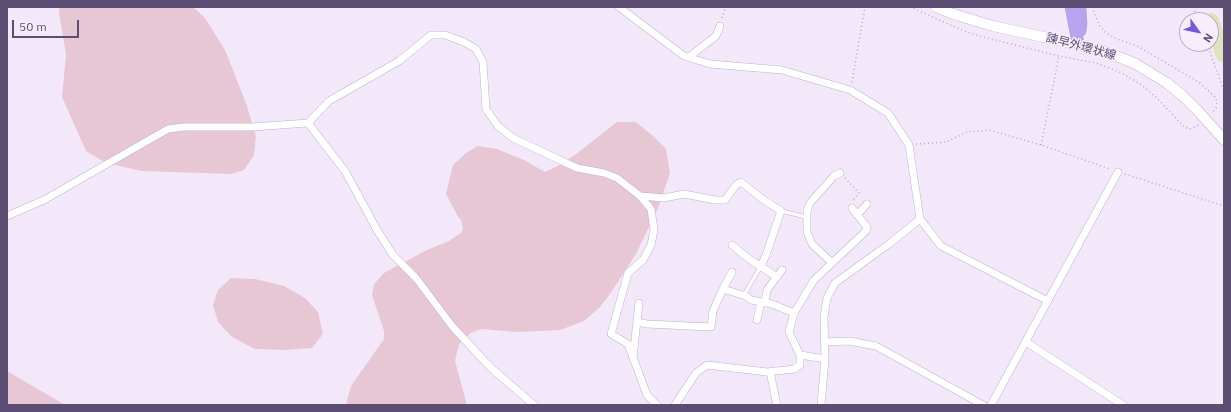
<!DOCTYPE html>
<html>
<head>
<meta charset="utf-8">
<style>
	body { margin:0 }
	#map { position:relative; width:1231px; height:412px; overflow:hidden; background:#f3e8fa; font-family:"IBM Plex Sans",sans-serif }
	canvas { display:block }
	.frame { position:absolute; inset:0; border:8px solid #5b4e72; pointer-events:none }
	.north { position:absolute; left:1179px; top:12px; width:40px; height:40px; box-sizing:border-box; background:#f7eefd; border:1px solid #b9aec5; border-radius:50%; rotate:123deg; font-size:11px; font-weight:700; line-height:16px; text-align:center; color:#5b4e72 }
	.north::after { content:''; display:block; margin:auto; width:14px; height:18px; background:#7458d9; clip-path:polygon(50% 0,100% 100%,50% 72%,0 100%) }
	.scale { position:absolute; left:12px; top:20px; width:67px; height:18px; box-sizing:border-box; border:2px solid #5b4e72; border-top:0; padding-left:5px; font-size:12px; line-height:14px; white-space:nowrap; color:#5b4e72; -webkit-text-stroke:3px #f7eefd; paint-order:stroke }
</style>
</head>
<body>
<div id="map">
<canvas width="1231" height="412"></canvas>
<div class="frame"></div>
<div class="north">N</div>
<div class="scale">50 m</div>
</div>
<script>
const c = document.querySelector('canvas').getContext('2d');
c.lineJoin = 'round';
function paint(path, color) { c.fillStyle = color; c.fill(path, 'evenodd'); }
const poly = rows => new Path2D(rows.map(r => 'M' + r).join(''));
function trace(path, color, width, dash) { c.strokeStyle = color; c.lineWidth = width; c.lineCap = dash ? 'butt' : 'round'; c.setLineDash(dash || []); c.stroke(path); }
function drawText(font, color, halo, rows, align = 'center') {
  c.font = font + ' "IBM Plex Sans","Noto Sans JP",sans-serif'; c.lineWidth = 3; c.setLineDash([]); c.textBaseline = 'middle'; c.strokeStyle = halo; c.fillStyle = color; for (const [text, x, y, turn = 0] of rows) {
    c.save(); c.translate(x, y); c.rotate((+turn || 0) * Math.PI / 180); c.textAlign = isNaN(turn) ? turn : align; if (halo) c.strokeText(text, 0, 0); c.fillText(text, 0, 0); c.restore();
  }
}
const green = poly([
	[60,7,193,7,205,18,225,50,246,103,256,136,254,155,244,170,231,174,142,171,106,163,86,151,62,97,66,54,59,13],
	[617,122,636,122,653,136,666,149,670,173,658,208,636,254,612,291,600,307,584,321,560,330,518,332,481,329,471,333,459,344,455,361,467,405,346,405,351,386,384,339,384,331,372,295,374,284,384,273,427,250,449,241,461,233,463,228,461,220,457,215,446,194,453,165,466,153,478,146,497,149,524,160,545,172,556,167,575,155],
	[231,278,255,279,284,286,305,298,318,312,323,334,312,348,284,350,255,349,232,337,218,322,213,305,218,290],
	[7,371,65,405,7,405]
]);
const river = poly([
	[1211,21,1224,55]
]);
const path = poly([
	[910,7,964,31,983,37,1059,56,1096,63,1122,73,1143,86,1160,101,1184,127,1190,129,1199,125],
	[1092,7,1099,25,1106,33,1117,39,1137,46,1199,82,1216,98,1217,103,1216,108,1212,113],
	[1193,7,1198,20],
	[722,18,726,7],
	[1207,44,1224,91],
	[852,82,865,7],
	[916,144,946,142,967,132,989,130,1041,145,1110,169],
	[1041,145,1059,56],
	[1125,174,1224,206],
	[845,178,859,193,852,201]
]);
const lane = poly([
	[781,211,807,217],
	[744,295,761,266]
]);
const street = poly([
	[619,7,684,56,710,64,782,70,850,90,888,113,909,145,920,219,941,246,1048,301],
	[689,57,716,36,720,26],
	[308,123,345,171,377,230,393,255,416,278,452,326,490,367,534,405],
	[640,196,664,198,684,194,715,200,725,200,736,185,741,182,761,198,781,211,766,255,761,266],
	[857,215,867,204],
	[7,216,44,200,168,129,184,127,253,127,308,123,329,101,399,61,431,35,445,35,464,42,476,49,483,62,486,109,498,126,513,138,577,168,604,173,617,178,640,196,651,209,654,230,651,245,643,260,628,273,611,334,628,344,647,395,657,405],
	[732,245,749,259,777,277],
	[832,263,812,244,807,232,807,211,810,203,834,176,840,173],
	[732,272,723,289,746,296,751,300,772,304,794,313],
	[765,303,767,290,782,270],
	[757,320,761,302],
	[637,322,647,324,711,327,713,311,723,289],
	[824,342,849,341,876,346,983,405],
	[1026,342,1123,405],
	[800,355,789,332,794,313,814,280,866,231,867,227,852,208],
	[633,357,639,303],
	[770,372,777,405],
	[675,405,696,373,707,365,767,372,794,369,800,365,800,355,825,359],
	[821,405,825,359,824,317,827,298,835,283,889,244,920,219],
	[991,405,1118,172]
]);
const secondary = poly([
	[936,7,953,14,993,26,1098,49,1134,63,1167,83,1183,96,1198,111,1224,140]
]);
const highway = poly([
	[1071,7,1078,43],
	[1080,31,1081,24,1080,7]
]);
const streetNames = [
	["諫早外環状線",1081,47,15]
];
paint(green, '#e7c7d4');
trace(river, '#dee3be', 16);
trace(lane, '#beb2ce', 4.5);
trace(street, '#beb2ce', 8);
trace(secondary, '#c2b3d5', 11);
trace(highway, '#fff', 14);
trace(path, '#b6a5d2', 1.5, [1, 3]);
trace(lane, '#fff', 3.5);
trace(street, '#fff', 7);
trace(secondary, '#fff', 10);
trace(highway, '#b7a4ef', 13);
drawText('12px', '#5b4e72', '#f7eefd', streetNames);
</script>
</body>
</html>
